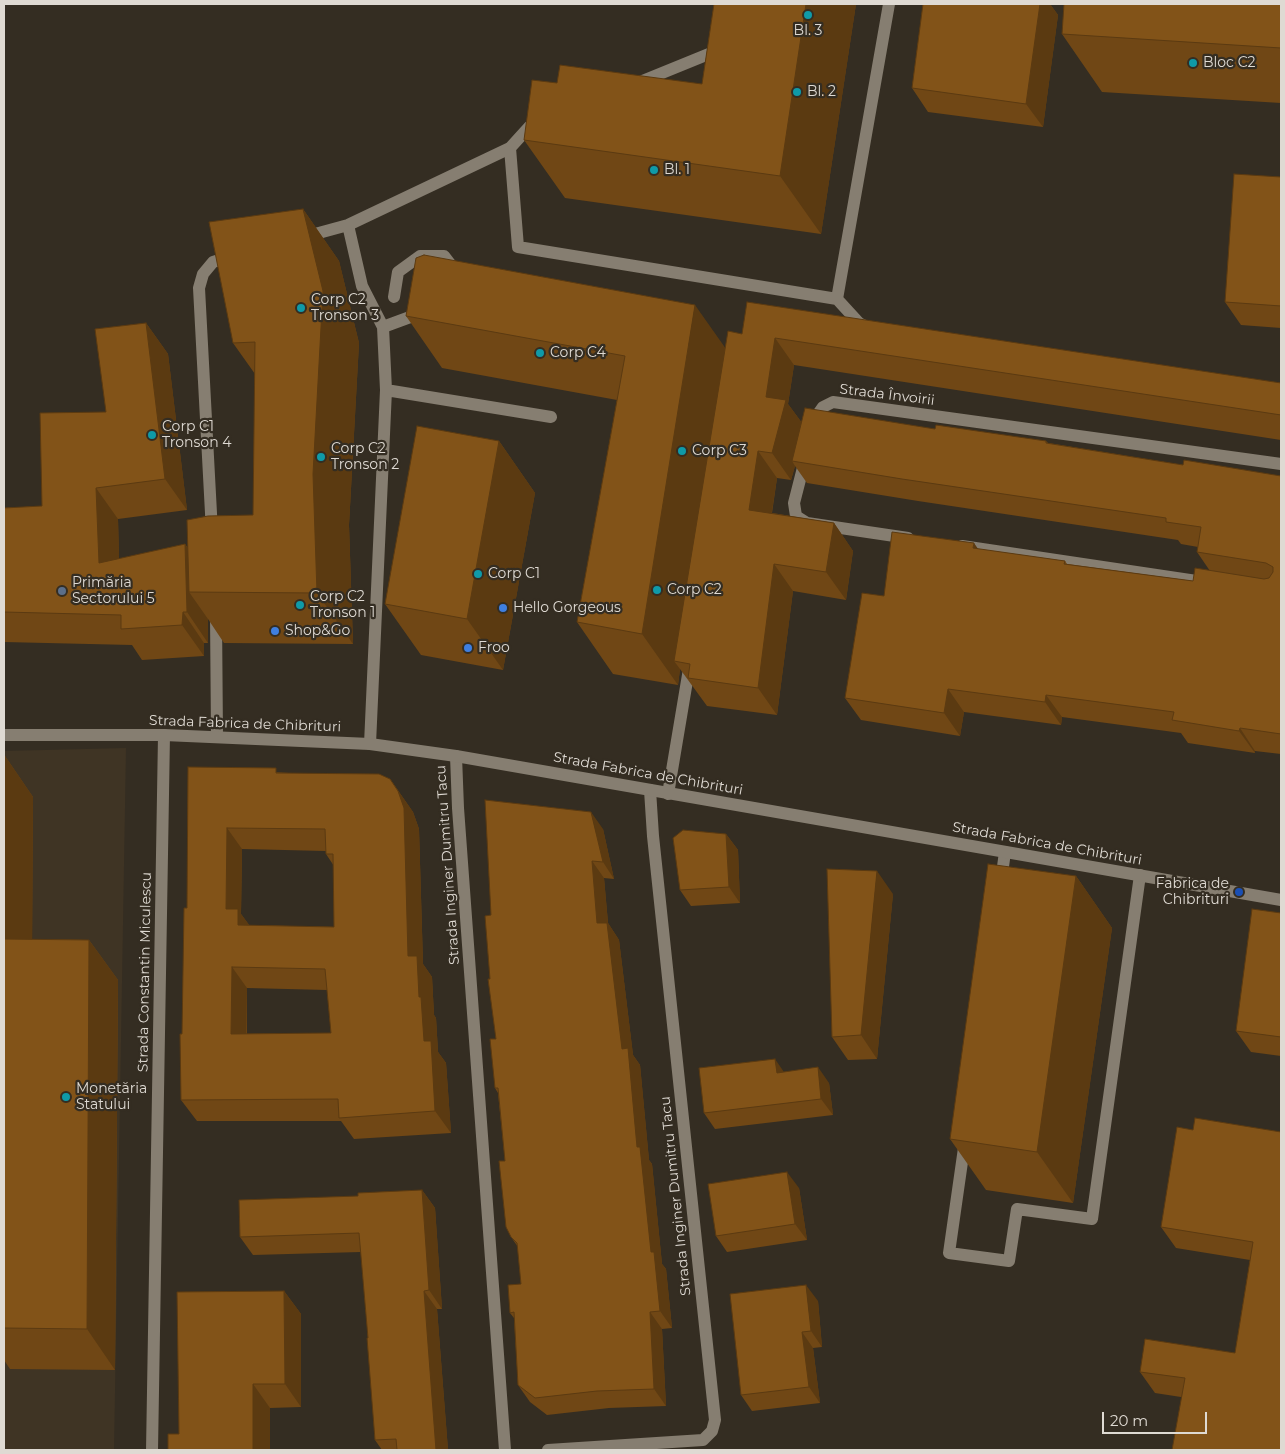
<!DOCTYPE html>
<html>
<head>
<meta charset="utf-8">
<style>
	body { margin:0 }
	#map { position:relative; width:1285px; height:1454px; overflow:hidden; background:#342d22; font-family:Montserrat,sans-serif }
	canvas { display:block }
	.frame { position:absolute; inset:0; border:5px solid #dfdad3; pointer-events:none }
	.scale { position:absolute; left:1102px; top:1412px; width:105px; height:22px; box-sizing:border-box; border:2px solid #dfdad3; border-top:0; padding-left:6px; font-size:15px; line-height:18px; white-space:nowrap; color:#dfdad3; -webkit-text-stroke:4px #342d22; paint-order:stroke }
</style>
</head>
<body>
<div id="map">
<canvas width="1285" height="1454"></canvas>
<div class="frame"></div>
<div class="scale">20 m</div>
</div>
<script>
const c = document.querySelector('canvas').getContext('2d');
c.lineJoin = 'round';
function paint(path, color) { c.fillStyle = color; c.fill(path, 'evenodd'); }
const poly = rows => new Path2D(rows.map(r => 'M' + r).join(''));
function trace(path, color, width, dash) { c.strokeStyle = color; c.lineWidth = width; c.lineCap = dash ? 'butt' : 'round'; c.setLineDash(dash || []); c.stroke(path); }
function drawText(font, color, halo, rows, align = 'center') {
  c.font = font + ' Montserrat,sans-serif'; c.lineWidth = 4.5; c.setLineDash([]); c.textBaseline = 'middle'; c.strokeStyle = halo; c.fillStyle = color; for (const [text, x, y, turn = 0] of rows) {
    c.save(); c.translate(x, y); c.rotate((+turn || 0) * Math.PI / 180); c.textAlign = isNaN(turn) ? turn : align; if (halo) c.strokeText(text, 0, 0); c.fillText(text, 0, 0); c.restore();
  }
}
const built = poly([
	[126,748,114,1450,4,1450,4,751]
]);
const service = poly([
	[635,84,721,49],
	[510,148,518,247,837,299,859,323,867,327],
	[348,225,362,286,383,327,386,390,370,744],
	[304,237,348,225,510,148,530,126,538,123],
	[394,297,398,272,420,256,444,256,457,273],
	[837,299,889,4],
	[383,327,421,313],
	[386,390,551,417],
	[212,532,199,288,203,274,213,262,232,256],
	[216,615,217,737],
	[668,794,690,663],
	[1001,881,1005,852],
	[965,1141,949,1253,1009,1261,1017,1209,1092,1219,1140,875]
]);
const minor = poly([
	[815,424,816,417,823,407,833,402,1281,464],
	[805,460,794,503,796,516,807,523,908,538],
	[962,546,1210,583],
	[456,756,458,808,505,1450],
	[152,1450,164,735],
	[548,1450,703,1440,712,1431,715,1420,653,836,650,790]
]);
const tertiary = poly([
	[4,735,164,735,370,744,456,756,1281,900]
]);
const wall = poly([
	[714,4,856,4,821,234,565,198,524,140,557,83,702,84],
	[923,4,1050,4,1058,15,1043,127,928,112,912,88],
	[1281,4,1281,103,1102,92,1062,34],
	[1281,177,1281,328,1241,325,1225,302],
	[303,209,339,261,359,343,349,525,353,644,224,643,208,619,208,643,204,643,204,656,142,660,132,645,4,642,4,508,42,506,106,412,146,323,168,354,187,510,118,519,119,559,185,544,188,548,253,515,255,374,233,343],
	[406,316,726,348,742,334,1281,383,1281,440,794,365,788,404,802,423,935,429,1046,441,1048,443,1183,465,1281,476,1281,754,1255,751,1255,753,1188,743,1181,733,1062,717,1061,725,964,712,960,736,861,720,845,698,884,596,978,549,1065,561,1067,564,1193,581,1210,571,1197,552,1198,547,1181,544,1178,540,918,501,807,483,795,466,791,480,777,478,772,513,834,523,853,551,846,600,793,591,777,715,707,706,680,669,678,685,613,674,577,622,617,400,442,368],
	[499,441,535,493,503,670,421,655,385,604],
	[4,756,5,756,33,797,32,939,89,940,118,980,115,1370,10,1369,4,1360],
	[188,767,390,779,413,812,419,829,423,964,432,977,434,1015,436,1018,438,1052,446,1063,451,1133,354,1139,341,1121,197,1121,181,1100,182,1034,187,908],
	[242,849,326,851,326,854,334,866,334,927,249,925,241,914],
	[247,988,327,990,331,1033,247,1034],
	[603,829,614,879,604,878,608,923,619,940,633,1055,640,1065,649,1160,652,1164,662,1264,666,1269,672,1328,662,1329,666,1406,609,1408,547,1415,530,1402,518,1385,514,1318,510,1313,521,1284,518,1247,511,1237,505,1161,498,1093,495,1088,496,1039,490,979,491,915],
	[726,834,738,850,740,903,691,906,680,890],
	[1076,876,1112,928,1073,1203,986,1190,950,1139],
	[893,894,877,1059,848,1060,832,1037],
	[1281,913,1281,1056,1251,1052,1236,1031],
	[784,1072,829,1083,833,1115,715,1129,704,1113],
	[1193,1130,1281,1132,1281,1450,1181,1397,1155,1393,1140,1372,1235,1353,1250,1260,1176,1248,1161,1227],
	[799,1188,807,1240,727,1252,716,1236],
	[422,1190,435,1208,442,1309,437,1309,448,1450,382,1450,375,1440,368,1338,361,1252,253,1255,240,1237,358,1196],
	[284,1291,301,1314,301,1407,270,1408,179,1434],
	[818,1301,822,1347,813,1348,820,1403,752,1411,741,1395]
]);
const shadedWall = poly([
	[806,4,856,4,821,234,780,176],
	[1040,4,1050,4,1058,15,1043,127,1026,104],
	[303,209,339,261,359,343,349,525,353,644,317,593],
	[695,305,731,356,674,661,680,669,678,685,642,634],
	[146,323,168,354,187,510,165,479],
	[775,338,794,365,788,404,805,427,792,461,795,466,791,480,772,453,766,397],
	[499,441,535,493,503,670,467,619],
	[758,451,777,478,768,537,749,510],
	[96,488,118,519,120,594,99,563],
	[834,523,853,551,846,600,826,572],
	[974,543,989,565,973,548],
	[185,544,207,575,189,592,208,619,208,643,187,612],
	[774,564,793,591,777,715,758,688],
	[183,612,204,643,204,656,182,625],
	[948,689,964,712,960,736,944,713],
	[1046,695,1062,717,1061,725,1045,702],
	[1240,728,1255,751,1255,753,1239,731],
	[5,756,33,797,32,980,4,939],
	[390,779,413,812,419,829,423,964,432,977,434,1015,436,1018,438,1052,446,1063,451,1133,435,1111,424,1041,419,997,408,956],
	[591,812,603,829,614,879,603,862],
	[227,828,242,849,241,914,253,930,253,946,226,909],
	[726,834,738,850,740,903,729,887],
	[592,861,604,878,608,923,619,940,633,1055,640,1065,649,1160,652,1164,662,1264,666,1269,672,1328,660,1311,651,1252,637,1147,622,1049,597,923],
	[877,871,893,894,877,1059,861,1035],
	[1076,876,1112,928,1073,1203,1037,1152],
	[89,940,118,980,115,1370,87,1329],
	[232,967,247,988,246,1055,231,1034],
	[775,1059,786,1075,777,1073],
	[818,1067,829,1083,833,1115,821,1099],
	[787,1172,799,1188,807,1240,795,1224],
	[422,1190,435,1208,442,1309,429,1290],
	[806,1285,818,1301,822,1347,811,1331],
	[284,1291,301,1314,301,1407,285,1384],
	[424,1291,437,1309,448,1450,436,1450],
	[650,1312,662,1329,666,1406,654,1389],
	[802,1332,813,1348,820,1403,809,1387],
	[253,1384,270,1408,270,1450,253,1450]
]);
const building = poly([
	[714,4,806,4,780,176,524,140,532,80,557,83,560,65,702,84,714,4],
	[923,4,1040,4,1026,104,912,88,923,4],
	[1064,4,1281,4,1281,48,1062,34,1064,4],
	[1234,174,1281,177,1281,306,1225,302,1234,174],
	[303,209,323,291,313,474,317,593,189,592,187,520,208,516,253,515,255,342,233,343,209,222,303,209],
	[424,255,695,305,642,634,577,622,625,356,406,316,416,258,424,255],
	[747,302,1281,383,1281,415,775,338,766,397,786,400,772,453,758,451,749,510,834,523,826,572,774,564,758,688,688,678,690,664,674,661,728,331,742,334,747,302],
	[146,323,165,479,96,488,99,563,185,544,187,612,183,612,182,625,121,629,121,615,4,612,4,508,42,506,40,413,106,412,95,329,146,323],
	[805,408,935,429,936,425,1046,441,1046,443,1183,465,1184,460,1281,476,1281,734,1240,728,1239,731,1172,720,1174,712,1046,695,1045,702,948,689,944,713,845,698,862,593,884,596,892,532,974,543,973,548,1065,561,1064,564,1193,581,1195,568,1264,579,1269,578,1273,572,1273,567,1266,563,1197,552,1201,527,1166,522,1166,518,902,479,792,461,805,408],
	[417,426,499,441,467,619,385,604,417,426],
	[4,756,5,756,4,925,4,756],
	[188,767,276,768,276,773,379,774,390,779,398,791,404,808,408,956,417,956,419,997,421,997,424,1041,431,1041,435,1111,339,1118,338,1099,181,1100,180,1034,182,1034,184,908,187,908,188,767],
	[227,828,325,829,326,854,333,854,334,927,238,925,238,909,226,909,227,828],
	[232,967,325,969,331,1033,231,1034,232,967],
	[485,800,591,812,603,862,592,861,597,923,607,923,622,1049,628,1048,637,1147,640,1147,651,1252,654,1252,660,1311,650,1312,654,1389,597,1391,535,1398,518,1385,514,1312,510,1313,508,1285,521,1284,517,1243,511,1237,506,1227,499,1161,505,1161,498,1088,495,1088,490,1039,496,1039,488,979,490,979,485,916,491,915,485,800],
	[683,830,726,834,729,887,680,890,673,838,683,830],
	[988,864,1076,876,1037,1152,950,1139,988,864],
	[827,869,877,871,861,1035,832,1037,827,869],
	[1252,909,1281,913,1281,1037,1236,1031,1252,909],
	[4,939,89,940,87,1329,4,1328,4,939],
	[775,1059,777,1073,818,1067,821,1099,704,1113,699,1068,775,1059],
	[1195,1118,1281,1132,1281,1450,1172,1450,1185,1378,1140,1372,1145,1339,1235,1353,1253,1242,1161,1227,1177,1127,1193,1130,1195,1118],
	[787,1172,795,1224,716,1236,708,1184,787,1172],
	[422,1190,429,1290,424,1291,436,1450,397,1450,396,1439,375,1440,367,1338,368,1338,359,1233,240,1237,239,1200,358,1196,358,1193,422,1190],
	[806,1285,811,1331,802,1332,809,1387,741,1395,730,1294,806,1285],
	[284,1291,285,1384,253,1384,253,1450,168,1450,168,1434,179,1434,177,1292,284,1291]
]);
const markers = [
	[808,15,5,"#0f9aa8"],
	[1193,63,5,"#0f9aa8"],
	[797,92,5,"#0f9aa8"],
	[654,170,5,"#0f9aa8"],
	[301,308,5,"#0f9aa8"],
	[540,353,5,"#0f9aa8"],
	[152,435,5,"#0f9aa8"],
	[682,451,5,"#0f9aa8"],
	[321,457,5,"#0f9aa8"],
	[478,574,5,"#0f9aa8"],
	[657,590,5,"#0f9aa8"],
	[62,591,5,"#5c6f8a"],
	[300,605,5,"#0f9aa8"],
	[503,608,5,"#3f7fe0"],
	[275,631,5,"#3f7fe0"],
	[468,648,5,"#3f7fe0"],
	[1239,892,5,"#1a4fb4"],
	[66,1097,5,"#0f9aa8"]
];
const poiNames = [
	["Bl. 3",808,31,"center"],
	["Bloc C2",1203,63],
	["Bl. 2",807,92],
	["Bl. 1",664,170],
	["Corp C2",311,300],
	["Tronson 3",311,316],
	["Corp C4",550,353],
	["Corp C1",162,427],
	["Tronson 4",162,443],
	["Corp C2",331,449],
	["Tronson 2",331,465],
	["Corp C3",692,451],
	["Corp C1",488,574],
	["Primăria",72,583],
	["Sectorului 5",72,599],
	["Corp C2",667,590],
	["Corp C2",310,597],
	["Tronson 1",310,613],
	["Hello Gorgeous",513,608],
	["Shop&Go",285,631],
	["Froo",478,648],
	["Fabrica de",1229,884,"right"],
	["Chibrituri",1229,900,"right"],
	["Monetăria",76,1089],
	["Statului",76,1105]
];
const streetNames = [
	["Strada Învoirii",887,395,7],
	["Strada Fabrica de Chibrituri",245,724,2],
	["Strada Fabrica de Chibrituri",648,774,10],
	["Strada Fabrica de Chibrituri",1047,844,10],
	["Strada Inginer Dumitru Tacu",448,865,-94],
	["Strada Constantin Miculescu",145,972,-89],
	["Strada Inginer Dumitru Tacu",676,1196,-96]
];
paint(built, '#3f3424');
trace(service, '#867e71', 12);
trace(minor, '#867e71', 12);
trace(tertiary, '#867e71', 12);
paint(wall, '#704715');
paint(shadedWall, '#5b3a11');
paint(building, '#825318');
trace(building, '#5b3a11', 1);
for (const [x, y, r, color] of markers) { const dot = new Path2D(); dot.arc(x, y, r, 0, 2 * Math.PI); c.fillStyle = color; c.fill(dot); trace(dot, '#342d22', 2); }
drawText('14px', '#dfdad3', '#342d22', poiNames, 'left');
drawText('14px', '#dfdad3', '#342d22', streetNames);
</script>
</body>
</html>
